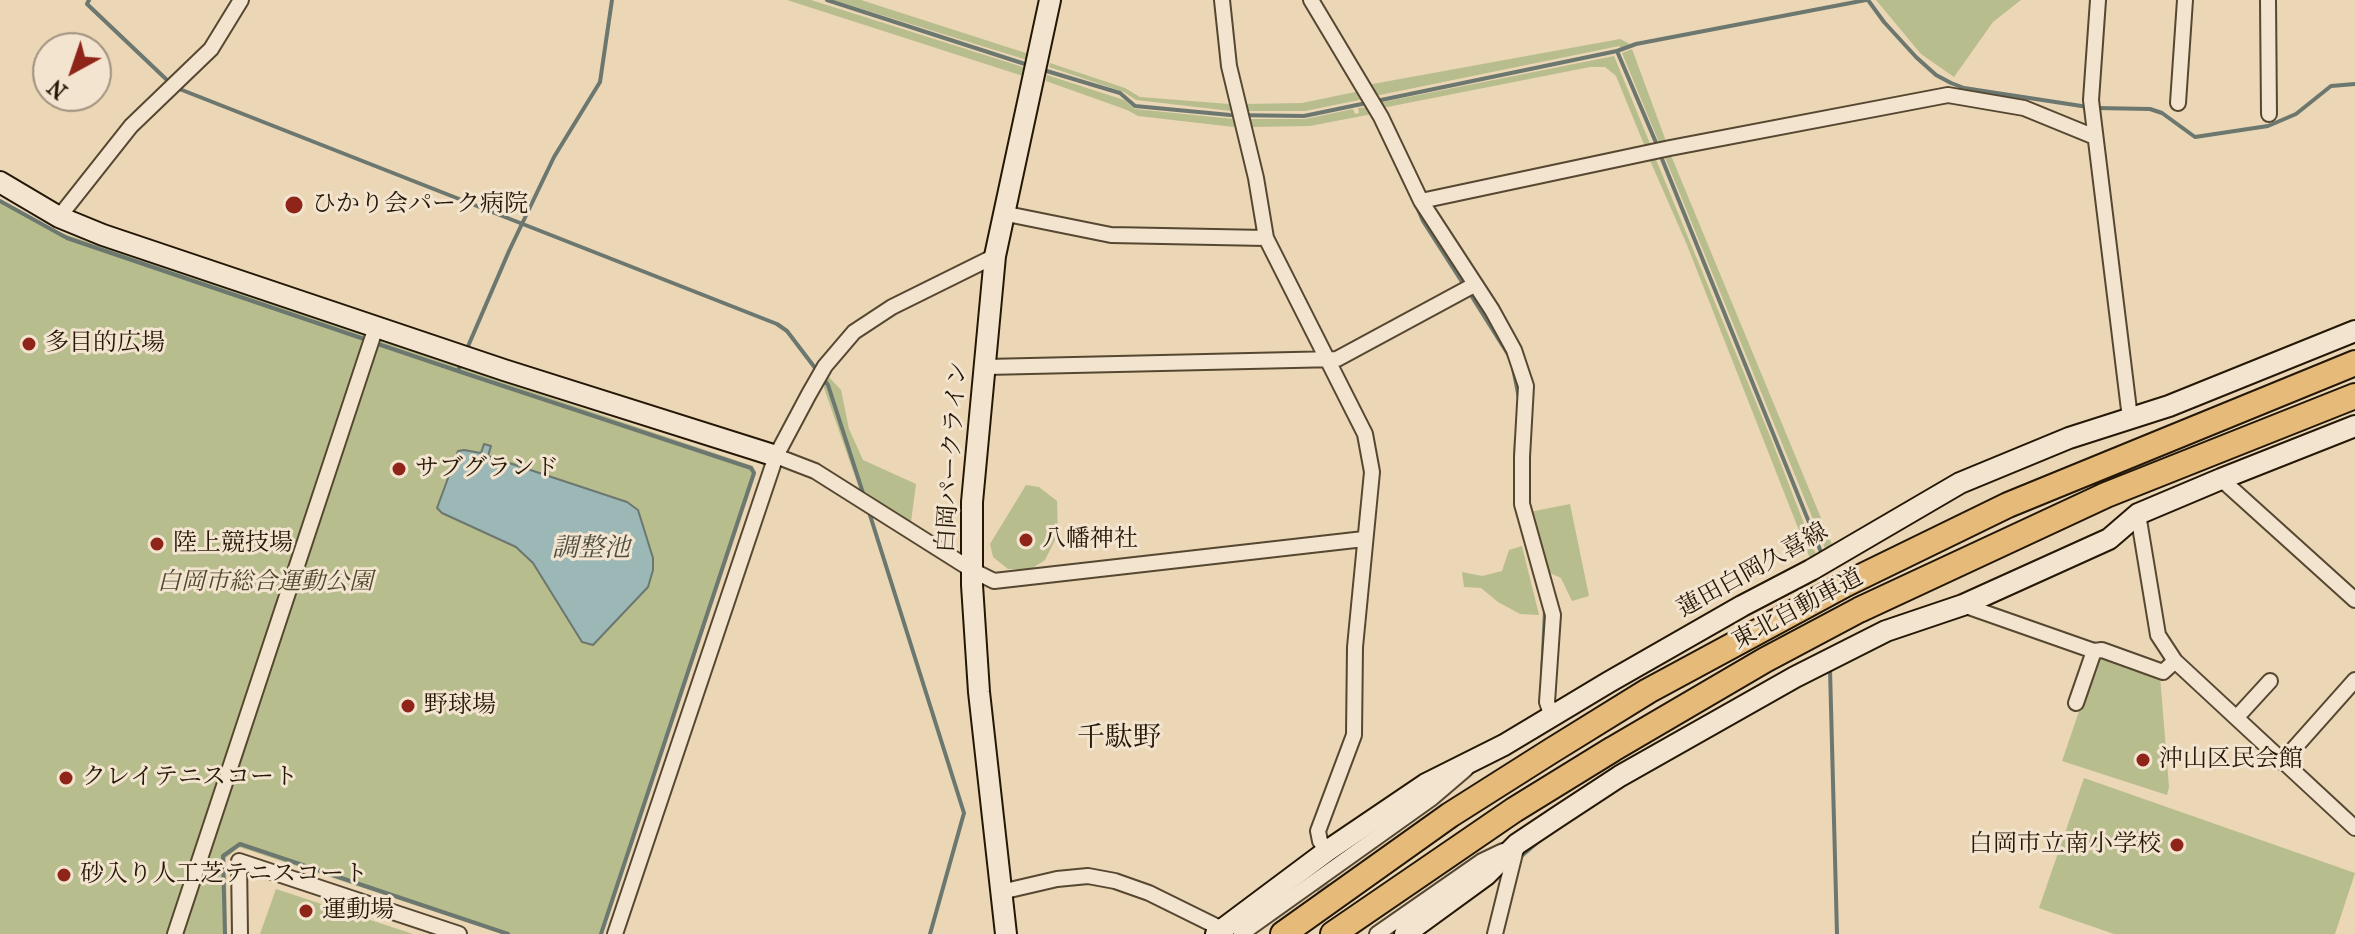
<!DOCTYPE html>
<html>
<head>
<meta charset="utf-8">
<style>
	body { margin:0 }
	#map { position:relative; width:2355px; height:934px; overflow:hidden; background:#ebd6b5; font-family:"IM FELL French Canon",serif }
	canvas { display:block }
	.north { position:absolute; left:32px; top:32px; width:80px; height:80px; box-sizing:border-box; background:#f2e4cf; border:2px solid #a0927e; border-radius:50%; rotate:220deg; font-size:22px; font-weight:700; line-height:32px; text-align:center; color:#241705 }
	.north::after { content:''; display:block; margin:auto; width:28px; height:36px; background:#8f2418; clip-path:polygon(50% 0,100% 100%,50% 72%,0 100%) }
</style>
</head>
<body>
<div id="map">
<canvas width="2355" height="934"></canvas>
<div class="north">N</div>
</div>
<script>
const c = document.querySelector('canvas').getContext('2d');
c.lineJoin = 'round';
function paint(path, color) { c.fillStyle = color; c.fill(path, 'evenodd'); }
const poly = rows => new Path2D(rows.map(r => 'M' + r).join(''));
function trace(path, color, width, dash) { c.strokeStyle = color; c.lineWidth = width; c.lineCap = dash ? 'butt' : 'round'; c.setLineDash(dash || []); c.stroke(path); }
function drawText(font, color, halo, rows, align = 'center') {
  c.font = font + ' "IM FELL French Canon","Noto Serif JP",serif'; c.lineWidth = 6; c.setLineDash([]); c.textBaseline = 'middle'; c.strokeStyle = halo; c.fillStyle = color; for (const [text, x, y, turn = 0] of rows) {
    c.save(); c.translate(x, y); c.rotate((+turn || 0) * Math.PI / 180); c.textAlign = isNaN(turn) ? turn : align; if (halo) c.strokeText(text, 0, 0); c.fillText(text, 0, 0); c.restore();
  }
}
const green = poly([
	[787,0,811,0,1026,68,1023,76],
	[833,0,861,0,1029,54,1027,60],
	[1876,0,2021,0,1993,22,1954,77,1921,54],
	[1620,39,1630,44,1621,48,1619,46,1375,96,1367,85],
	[1632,49,1667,144,1660,145,1622,53],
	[1614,56,1651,146,1647,148,1643,142,1616,76,1605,67,1590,67,1382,108,1378,103],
	[1050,63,1125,88,1140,97,1229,104,1231,111,1136,100,1124,92,1049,67],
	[1047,75,1124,100,1135,109,1234,119,1234,127,1138,116,1127,110,1046,81],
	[1360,91,1364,99,1305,111,1246,111,1245,104,1302,103],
	[1368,107,1372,114,1310,126,1251,127,1249,119,1305,119,1353,109,1355,114,1359,113,1358,108],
	[1670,153,1833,547,1826,551,1664,155],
	[1655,157,1772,441,1817,557,1811,561,1687,245,1649,158],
	[0,199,56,231,753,466,756,472,602,934,502,934,239,847,226,858,227,934,0,934],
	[828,376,841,390,849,429,863,460,916,484,911,522,859,488,823,385],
	[1026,485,1039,487,1057,501,1058,534,1045,560,1031,569,1008,569,993,557,990,544],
	[1570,504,1589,596,1572,601,1561,578,1546,571,1530,512],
	[1522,546,1539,615,1520,614,1498,602,1481,588,1464,587,1462,572,1482,576,1502,571,1509,550],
	[2101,654,2160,676,2169,787,2167,795,2062,761,2097,659],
	[2084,778,2355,873,2335,934,2114,934,2039,908],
	[276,889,413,934,260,934]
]);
const water = poly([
	[484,444,491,446,488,456,627,502,638,510,653,558,653,570,648,587,593,645,582,642,533,563,516,547,442,513,437,508,458,451,464,450,481,453,484,444]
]);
const stream = poly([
	[89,0,87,4,167,80,182,90,777,324,787,331,828,385,864,496],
	[827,0,1028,65],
	[1868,0,1884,22,1916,57,1936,75,1951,83,1964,88,2088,107],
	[1617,51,1636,44,1866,0],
	[1040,69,1120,93,1135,106,1230,115,1304,116,1617,51,1657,145],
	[2096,108,2150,109,2162,113,2195,137,2268,126,2296,114,2331,86,2355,84],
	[1660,154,1821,552],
	[0,201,67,238,367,340],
	[1417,207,1423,221,1464,285],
	[1469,292,1511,359],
	[375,343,458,371],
	[466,351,509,251,554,157,600,82,612,0],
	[461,363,458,371,751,468,754,473,601,934],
	[1513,368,1519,398],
	[1515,470,1516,439],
	[869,512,964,813,930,934],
	[1830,669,1837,934],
	[1542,674,1545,611],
	[1518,859,1539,841],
	[225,934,223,856,240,844,508,934]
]);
const streetTunnel = poly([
	[1316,879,1358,934]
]);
const street = poly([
	[1222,0,1229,66,1256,178,1266,238,1365,434,1372,472,1355,647,1354,735,1318,831,1320,841,1327,851],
	[1311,0,1381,117,1421,201,1492,310,1514,350,1526,386,1522,457,1522,504,1553,615,1547,702,1552,717],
	[2098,0,2091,100,2130,418],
	[2268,0,2269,114],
	[2178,103,2185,0],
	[1421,201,1670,148,1948,95,2024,108,2095,137],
	[1002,213,1111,235,1266,238],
	[59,217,131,126,211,49,241,0],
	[986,367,1337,359,1474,285],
	[776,456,815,471,972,570,994,581,1364,539],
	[2221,479,2355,600],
	[2138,514,2158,635,2175,661,2355,828],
	[1963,605,2094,651,2102,650,2163,672,2175,661],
	[2076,703,2094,651],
	[2237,717,2270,681],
	[2282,762,2355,680],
	[1001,892,1057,879,1088,876,1115,881,1149,893,1222,929],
	[175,934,373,336],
	[240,934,239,861,459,934],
	[615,934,776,456,809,394,825,366,854,332,892,307,995,256],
	[1241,934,1432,798,1466,769],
	[1377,934,1482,861,1503,851],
	[1495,934,1517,845]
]);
const secondary = poly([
	[0,182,59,217,103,235,504,370,776,456],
	[1006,934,979,692,972,585,972,502,995,256,1050,0],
	[1216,934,1327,851,1426,784,1504,745,1609,682,1742,606,1811,570,1960,483,2069,438,2169,406,2355,331],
	[1405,934,1486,875,1517,844,1559,816,1620,776,1795,677,1886,631,1963,605,2109,539,2138,514,2221,479,2355,426]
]);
const highway = poly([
	[1283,934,1450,815,1551,751,1648,691,1846,584,2008,505,2355,363],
	[1333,934,1514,810,1613,749,1765,660,1859,610,2106,495,2355,396]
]);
const markers = [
	[294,205,10,"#8f2418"],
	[29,344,8,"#8f2418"],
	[399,469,8,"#8f2418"],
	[1026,540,8,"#8f2418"],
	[157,544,8,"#8f2418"],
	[408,706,8,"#8f2418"],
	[2143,760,8,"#8f2418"],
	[66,778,8,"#8f2418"],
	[2177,845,8,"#8f2418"],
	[64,875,8,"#8f2418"],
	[306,911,8,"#8f2418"]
];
const poiNames = [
	["ひかり会パーク病院",312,205],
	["多目的広場",45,344],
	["サブグランド",415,469],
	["八幡神社",1042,540],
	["陸上競技場",173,544],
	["野球場",424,706],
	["沖山区民会館",2159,760],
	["クレイテニスコート",82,778],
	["白岡市立南小学校",2161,845,"right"],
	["砂入り人工芝テニスコート",80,875],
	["運動場",322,911]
];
const streetNames = [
	["白岡パークライン",953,457,-86],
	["蓮田白岡久喜線",1753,571,-29],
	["東北自動車道",1798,610,-28]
];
const parkNames = [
	["白岡市総合運動公園",265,583]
];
const waterNames = [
	["調整池",591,550]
];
const quarterNames = [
	["千駄野",1119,739]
];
paint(green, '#b8bd8d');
paint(water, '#9bb7b6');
trace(water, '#6b776f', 2);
trace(stream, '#6b776f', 4);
trace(streetTunnel, '#c3b092', 14, [14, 7]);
trace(street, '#564731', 18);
trace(secondary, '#241705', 24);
trace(highway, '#241705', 28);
trace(street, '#f2e4cf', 14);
trace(secondary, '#f2e4cf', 20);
trace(highway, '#e6bb7a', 24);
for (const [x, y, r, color] of markers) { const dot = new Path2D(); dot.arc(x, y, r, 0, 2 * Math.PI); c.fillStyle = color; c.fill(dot); trace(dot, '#f2e4cf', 3); }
drawText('24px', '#241705', '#f2e4cf', poiNames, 'left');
drawText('24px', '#241705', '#f2e4cf', streetNames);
drawText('italic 24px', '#50492e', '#f2e4cf', parkNames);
drawText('italic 26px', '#4e4f43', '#f2e4cf', waterNames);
drawText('28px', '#241705', '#f2e4cf', quarterNames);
</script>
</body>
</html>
